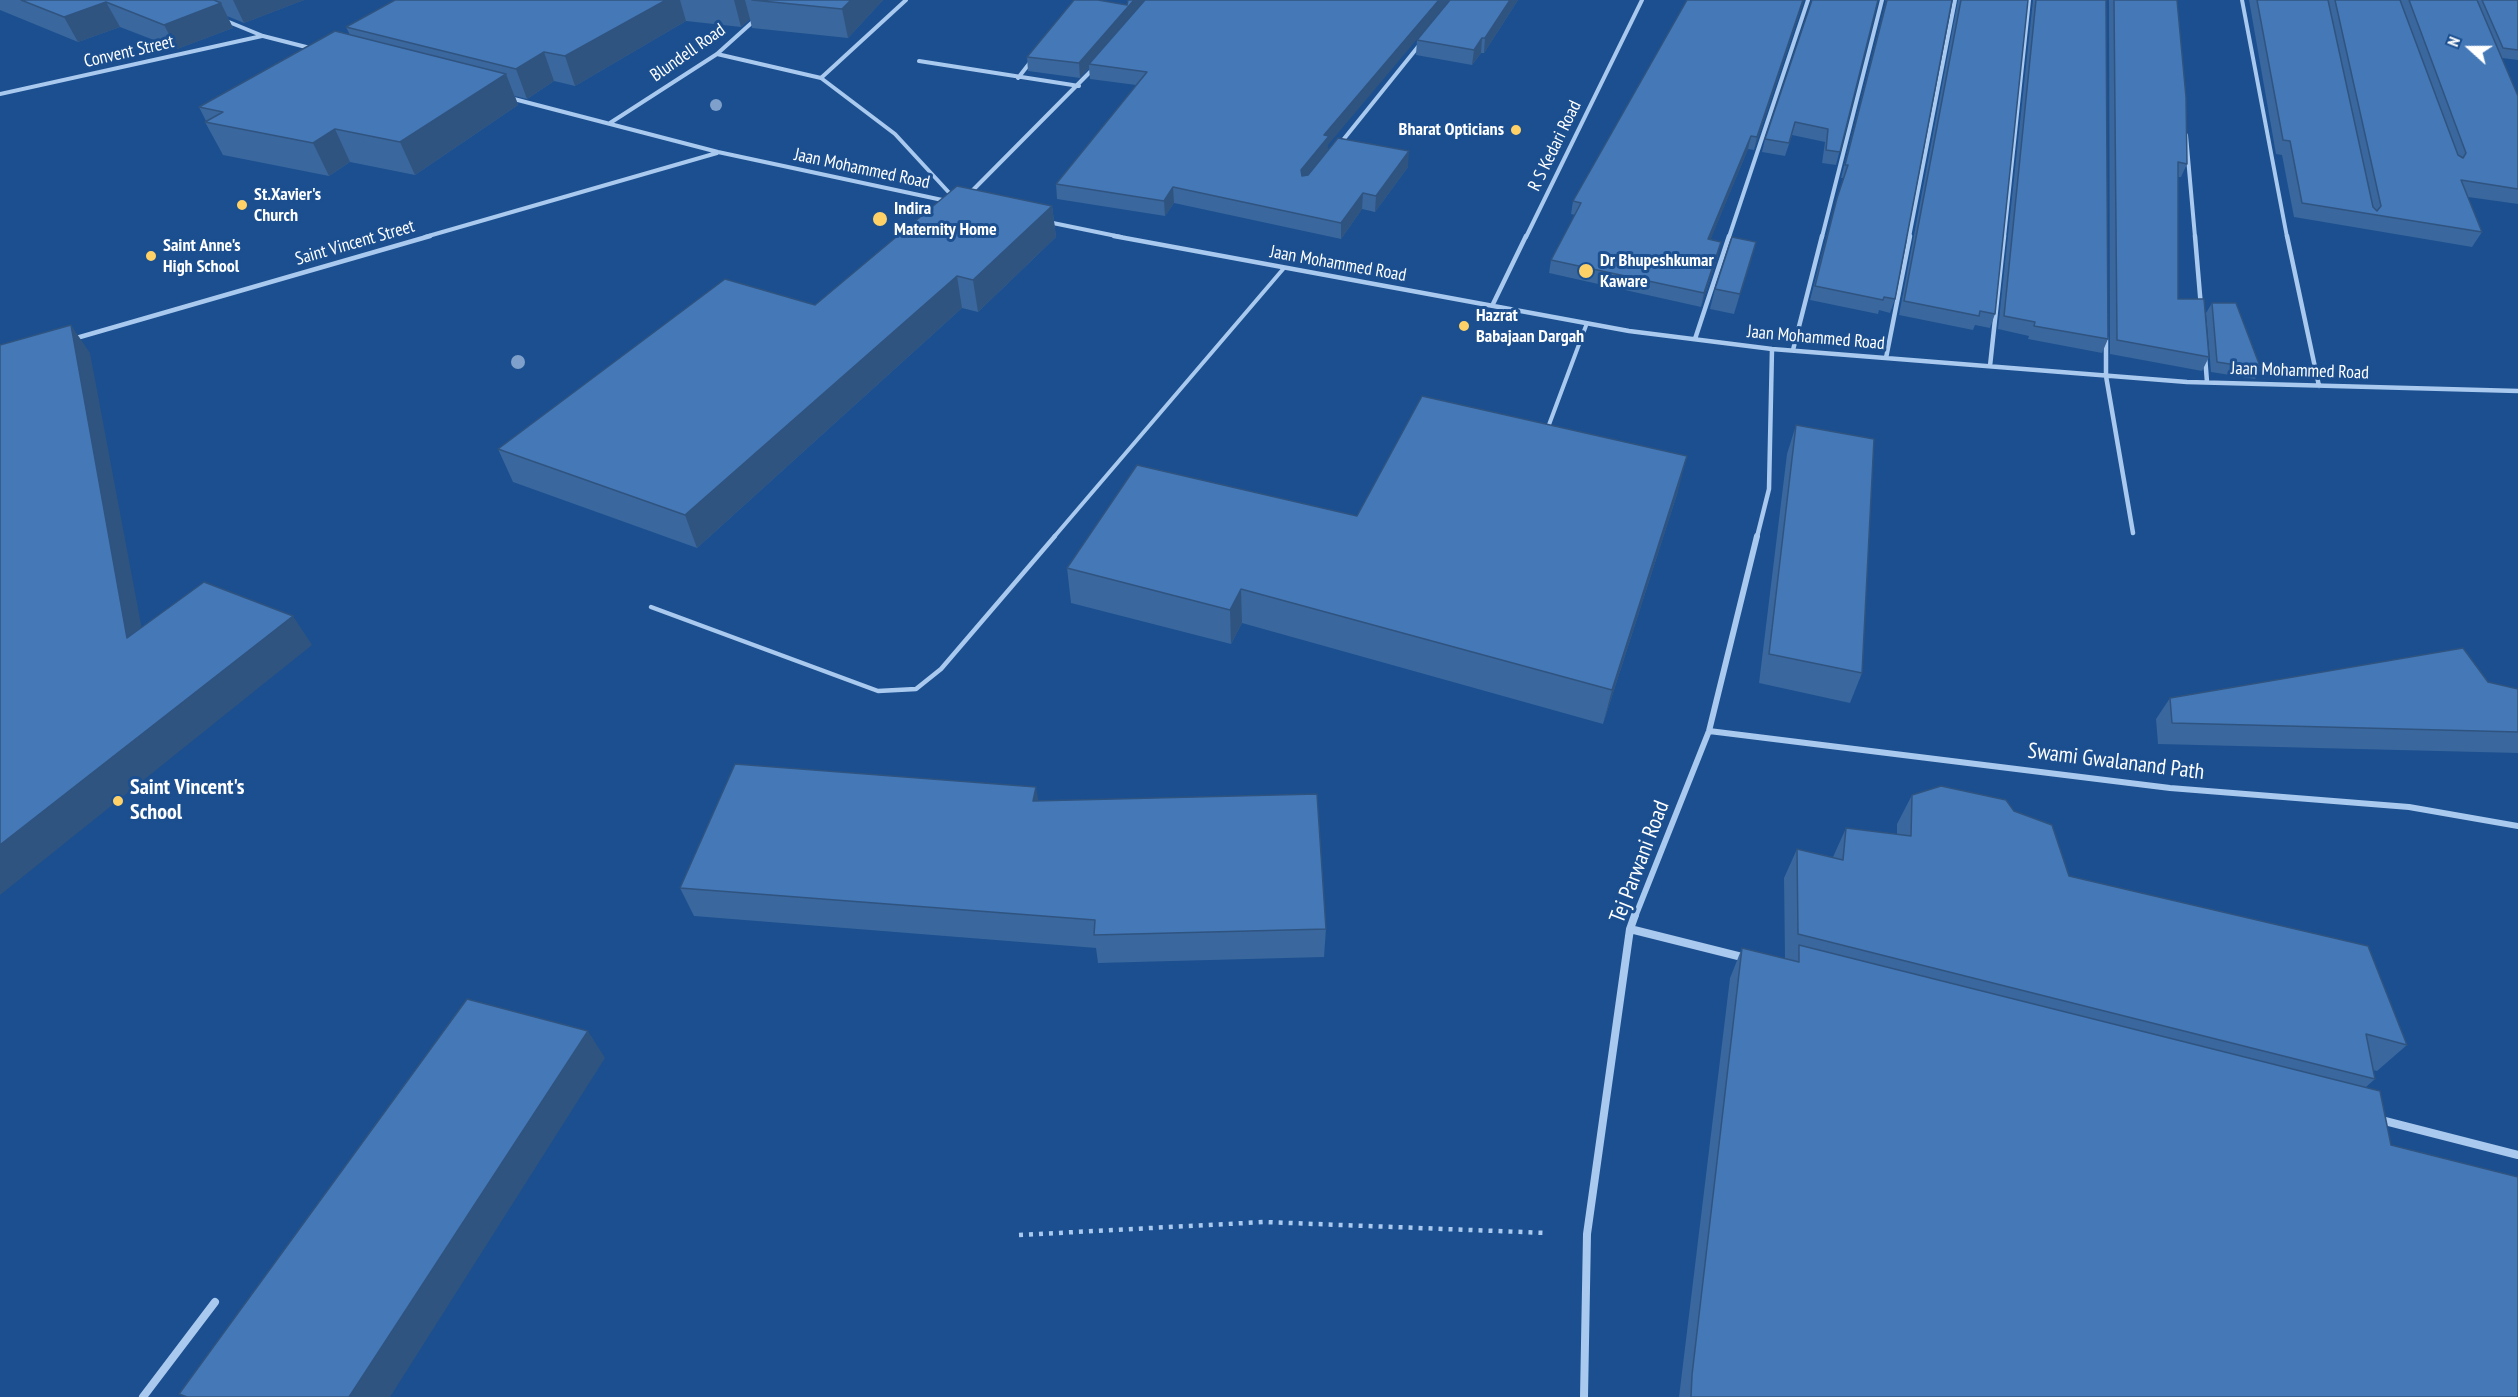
<!DOCTYPE html>
<html>
<head>
<meta charset="utf-8">
<style>
	body { margin:0 }
	#map { position:relative; width:2518px; height:1397px; overflow:hidden; background:#1b4f8f; font-family:"PT Sans Narrow",sans-serif }
	canvas { display:block }
	.north { position:absolute; left:2440px; top:18px; width:60px; height:60px; -webkit-text-stroke:4px #1b4f8f; paint-order:stroke; rotate:291deg; font-size:16px; font-weight:700; line-height:24px; text-align:center; color:#fff }
	.north::after { content:''; display:block; margin:auto; width:21px; height:27px; background:#fff; clip-path:polygon(50% 0,100% 100%,50% 72%,0 100%) }
</style>
</head>
<body>
<div id="map">
<canvas width="2518" height="1397"></canvas>
<div class="north">N</div>
</div>
<script>
const c = document.querySelector('canvas').getContext('2d');
c.lineJoin = 'round';
const poly = rows => new Path2D(rows.map(r => 'M' + r).join(''));
function trace(path, color, width, dash) { c.strokeStyle = color; c.lineWidth = width; c.lineCap = dash ? 'butt' : 'round'; c.setLineDash(dash || []); c.stroke(path); }
function paint(path, color) { c.fillStyle = color; c.fill(path, 'evenodd'); }
function drawText(font, color, halo, rows, align = 'center') {
  c.font = font + ' "PT Sans Narrow",sans-serif'; c.lineWidth = 6; c.setLineDash([]); c.textBaseline = 'middle'; c.strokeStyle = halo; c.fillStyle = color; for (const [text, x, y, turn = 0] of rows) {
    c.save(); c.translate(x, y); c.rotate((+turn || 0) * Math.PI / 180); c.textAlign = isNaN(turn) ? turn : align; if (halo) c.strokeText(text, 0, 0); c.fillText(text, 0, 0); c.restore();
  }
}
const path = poly([
	[1019,1235,1264,1222,1548,1233]
]);
const laneFar1 = poly([
	[1547,430,1587,323],
	[1054,537,1284,268]
]);
const lane = poly([
	[651,607,878,691,916,689,941,669,1055,536]
]);
const streetFar3 = poly([
	[2242,0,2287,237],
	[224,20,263,36,314,49],
	[717,54,821,78,895,134,954,198],
	[919,61,1079,86],
	[821,78,906,0],
	[1018,78,1032,60],
	[0,94,262,36],
	[510,98,718,152,947,201],
	[610,123,717,54,757,18],
	[2186,135,2195,237],
	[1339,145,1421,43],
	[968,195,1094,68],
	[1048,222,1121,237],
	[425,237,717,153],
	[1526,237,1642,0],
	[1729,237,1808,0],
	[1822,237,1882,0],
	[1909,237,1955,0],
	[2004,237,2029,0]
]);
const streetFar2 = poly([
	[1114,236,1629,331,1772,349,2187,382,2518,391],
	[2195,236,2201,307],
	[2287,236,2319,386],
	[1493,304,1526,236],
	[2106,337,2106,376,2133,533],
	[73,339,430,236],
	[1695,339,1729,236],
	[1793,350,1822,236],
	[2205,356,2207,382],
	[1886,358,1910,236],
	[1990,366,2004,236],
	[1757,537,1769,489,1772,349]
]);
const streetFar1 = poly([
	[1709,731,2170,788,2409,807,2518,826],
	[1635,917,1709,731,1757,536]
]);
const street = poly([
	[1630,929,1746,958],
	[2381,1120,2518,1155],
	[143,1397,215,1302],
	[1584,1397,1587,1234,1630,929,1635,915]
]);
const trees = [
	[716,105,6],
	[518,362,7]
];
const wall = poly([
	[0,0,304,0,244,23,227,16,233,28,177,49,120,27,78,42,0,10],
	[395,0,883,0,848,38,752,28,750,19,741,27,686,21,575,86,554,81,527,99,515,96,518,105,415,175,350,162,329,176,223,155,205,122,206,121,199,107,350,35,346,27],
	[1074,0,1328,145,1328,150,1408,167,1375,212,1362,209,1341,239,1174,203,1165,216,1057,199,1056,184,1136,85,1090,79,1089,68,1080,78,1028,71,1027,57],
	[1450,0,1518,0,1484,53,1481,53,1472,65,1416,55,1417,40],
	[1804,0,1754,150,1748,149,1710,240,1718,255,1701,307,1549,273,1551,260,1575,215,1571,214,1573,201],
	[1878,0,1836,165,1822,163,1825,142,1792,135,1785,156,1762,152,1765,139],
	[1885,0,1952,0,1895,299,1890,313,1879,310,1878,314,1810,300,1833,212,1844,178,1841,178,1886,1],
	[1958,0,2028,0,1995,314,1990,328,1975,325,1973,330,1899,315],
	[2033,0,2106,0,2108,339,2102,353,2028,339,2029,336,1998,329],
	[2109,0,2177,0,2187,164,2181,177,2178,177,2178,299,2209,357,2202,371,2110,354],
	[2249,0,2518,0,2518,60,2502,58,2518,96,2518,204,2468,197,2482,232,2472,247,2294,217,2282,155,2276,154],
	[1052,206,1056,237,978,312,962,308,697,548,513,482,498,449],
	[1756,242,1734,314,1710,309,1715,289],
	[2212,303,2261,369,2255,379,2211,372,2206,313],
	[1796,425,1862,673,1850,703,1759,683,1787,454],
	[1678,491,1603,724,1242,623,1231,644,1071,603,1067,568,1357,516],
	[2488,682,2518,689,2518,753,2158,744,2156,719,2170,698],
	[1912,795,2069,876,2407,1045,2377,1071,2373,1070,2375,1079,2366,1087,2391,1145,2518,1397,1679,1397,1730,978,1742,948,1785,959,1784,878,1797,849,1833,857,1846,828,1897,834,1897,824],
	[1039,801,1326,929,1324,957,1098,963,1096,948,694,916,680,888]
]);
const shadedWall = poly([
	[233,0,304,0,244,23],
	[666,0,680,0,686,21,575,86,565,56],
	[734,0,745,0,750,19,741,27],
	[851,0,883,0,848,38,842,9],
	[1134,0,1148,0,1089,64,1089,68,1080,78,1079,63],
	[1439,0,1450,0,1328,145,1328,151,1301,185,1301,170,1324,135],
	[1510,0,1518,0,1484,53,1485,38],
	[1803,0,1804,0,1754,150,1757,137],
	[106,2,120,27,78,42,64,17],
	[221,3,233,28,177,49,164,25],
	[1482,38,1481,53,1472,65,1474,50],
	[544,52,554,81,527,99,516,69],
	[506,74,518,105,415,175,400,142],
	[335,129,350,162,329,176,313,143],
	[1751,136,1748,149,1705,253,1708,239],
	[1409,151,1408,167,1375,212,1376,196],
	[1173,187,1174,203,1165,216,1164,201],
	[1363,193,1362,209,1341,239,1341,223],
	[1052,206,1056,237,978,312,973,280],
	[1721,242,1718,255,1701,307,1704,293],
	[1756,242,1751,262,1734,314,1740,294],
	[957,276,962,308,697,548,685,515],
	[71,325,90,353,149,667,127,638],
	[1687,456,1678,491,1603,724,1612,690],
	[1241,589,1242,623,1231,644,1230,610],
	[293,616,312,645,0,895,0,845],
	[1036,787,1041,815,1033,801],
	[588,1031,605,1058,390,1397,349,1397]
]);
const building = poly([
	[21,0,214,0,221,3,164,25,106,2,64,17,21,0],
	[395,0,666,0,565,56,544,52,516,69,346,27,395,0],
	[752,0,851,0,842,9,752,0],
	[1074,0,1098,0,1127,5,1128,0,1134,0,1079,63,1027,57,1074,0],
	[1145,0,1439,0,1324,135,1329,136,1301,170,1302,176,1308,175,1338,138,1409,151,1376,196,1363,193,1341,223,1173,187,1164,201,1056,184,1147,72,1089,64,1145,0],
	[1450,0,1510,0,1485,38,1482,38,1474,50,1417,40,1450,0],
	[1687,0,1803,0,1757,137,1751,136,1708,239,1721,242,1704,293,1551,260,1581,203,1573,201,1687,0],
	[1812,0,1878,0,1840,152,1826,150,1828,129,1795,122,1789,143,1765,139,1812,0],
	[1887,0,1952,0,1895,299,1884,297,1883,300,1815,286,1837,198,1848,165,1845,165,1887,0],
	[1961,0,2028,0,1995,314,1980,311,1979,316,1904,301,1961,0],
	[2036,0,2106,0,2108,339,2034,326,2035,322,2004,316,2036,0],
	[2114,0,2177,0,2186,97,2187,164,2178,162,2178,299,2204,299,2209,357,2117,340,2114,0],
	[2257,0,2328,0,2373,207,2377,211,2381,206,2335,0,2400,0,2458,155,2463,158,2466,153,2409,0,2477,0,2518,96,2518,189,2461,180,2482,232,2302,203,2290,141,2283,140,2257,0],
	[2482,0,2518,0,2518,50,2503,48,2482,0],
	[335,31,506,74,400,142,335,129,313,143,205,122,223,112,199,107,335,31],
	[957,186,1052,206,973,280,957,276,685,515,498,449,725,279,815,305,957,186],
	[1732,237,1756,242,1740,294,1715,289,1732,237],
	[2212,303,2236,303,2261,369,2217,362,2212,303],
	[71,325,127,638,204,582,293,616,0,845,0,345,71,325],
	[1422,396,1687,456,1612,690,1241,589,1230,610,1067,568,1137,465,1357,516,1422,396],
	[1796,425,1874,439,1862,673,1769,654,1796,425],
	[2463,648,2488,682,2518,689,2518,732,2172,723,2170,698,2463,648],
	[735,764,1036,787,1033,801,1317,794,1326,929,1094,935,1095,920,680,888,735,764],
	[1941,786,2006,800,2014,811,2052,825,2069,876,2368,946,2407,1045,2366,1034,2375,1079,1798,934,1797,849,1843,860,1846,828,1911,836,1912,795,1941,786],
	[1799,945,2380,1091,2391,1145,2518,1177,2518,1397,1691,1397,1692,1375,1742,948,1799,962,1799,945],
	[467,999,588,1031,349,1397,187,1397,179,1394,467,999]
]);
const markers = [
	[1516,130,6,"#ffd166"],
	[242,205,6,"#ffd166"],
	[880,219,8,"#ffd166"],
	[151,256,6,"#ffd166"],
	[1586,271,8,"#ffd166"],
	[1464,326,6,"#ffd166"],
	[118,801,6,"#ffd166"]
];
const farStreetnames = [
	["Convent Street",129,52,-13],
	["Blundell Road",688,53,-35],
	["R S Kedari Road",1555,146,-64],
	["Jaan Mohammed Road",862,169,12],
	["Saint Vincent Street",355,243,-16],
	["Jaan Mohammed Road",1338,264,10],
	["Jaan Mohammed Road",1816,338,5],
	["Jaan Mohammed Road",2300,371,2]
];
const farPoinames = [
	["Bharat Opticians",1504,130,"right"],
	["St.Xavier's",254,195],
	["Church",254,216],
	["Indira",894,209],
	["Maternity Home",894,230],
	["Saint Anne's",163,246],
	["High School",163,267],
	["Dr Bhupeshkumar",1600,261],
	["Kaware",1600,282],
	["Hazrat",1476,316],
	["Babajaan Dargah",1476,337]
];
const streetNames = [
	["Swami Gwalanand Path",2116,762,7],
	["Tej Parwani Road",1640,862,-69]
];
const poiNames = [
	["Saint Vincent's",130,788],
	["School",130,813]
];
trace(path, '#a9c9ee', 4.5, [4, 6]);
trace(laneFar1, '#a9c9ee', 4);
trace(lane, '#a9c9ee', 4.5);
trace(streetFar3, '#a9c9ee', 4);
trace(streetFar2, '#a9c9ee', 4.5);
trace(streetFar1, '#a9c9ee', 6);
trace(street, '#a9c9ee', 8);
c.fillStyle = '#7ea0ca';
for (const [x, y, r] of trees) { c.beginPath(); c.arc(x, y, r, 0, 2 * Math.PI); c.fill(); }
paint(wall, '#3a679d');
paint(shadedWall, '#305480');
paint(building, '#4478b7');
trace(building, '#305480', 1.5);
for (const [x, y, r, color] of markers) { const dot = new Path2D(); dot.arc(x, y, r, 0, 2 * Math.PI); c.fillStyle = color; c.fill(dot); trace(dot, '#1b4f8f', 2); }
drawText('18px', '#fff', '#1b4f8f', farStreetnames);
drawText('bold 18px', '#fff', '#1b4f8f', farPoinames, 'left');
drawText('22px', '#fff', '#1b4f8f', streetNames);
drawText('bold 22px', '#fff', '#1b4f8f', poiNames, 'left');
</script>
</body>
</html>
